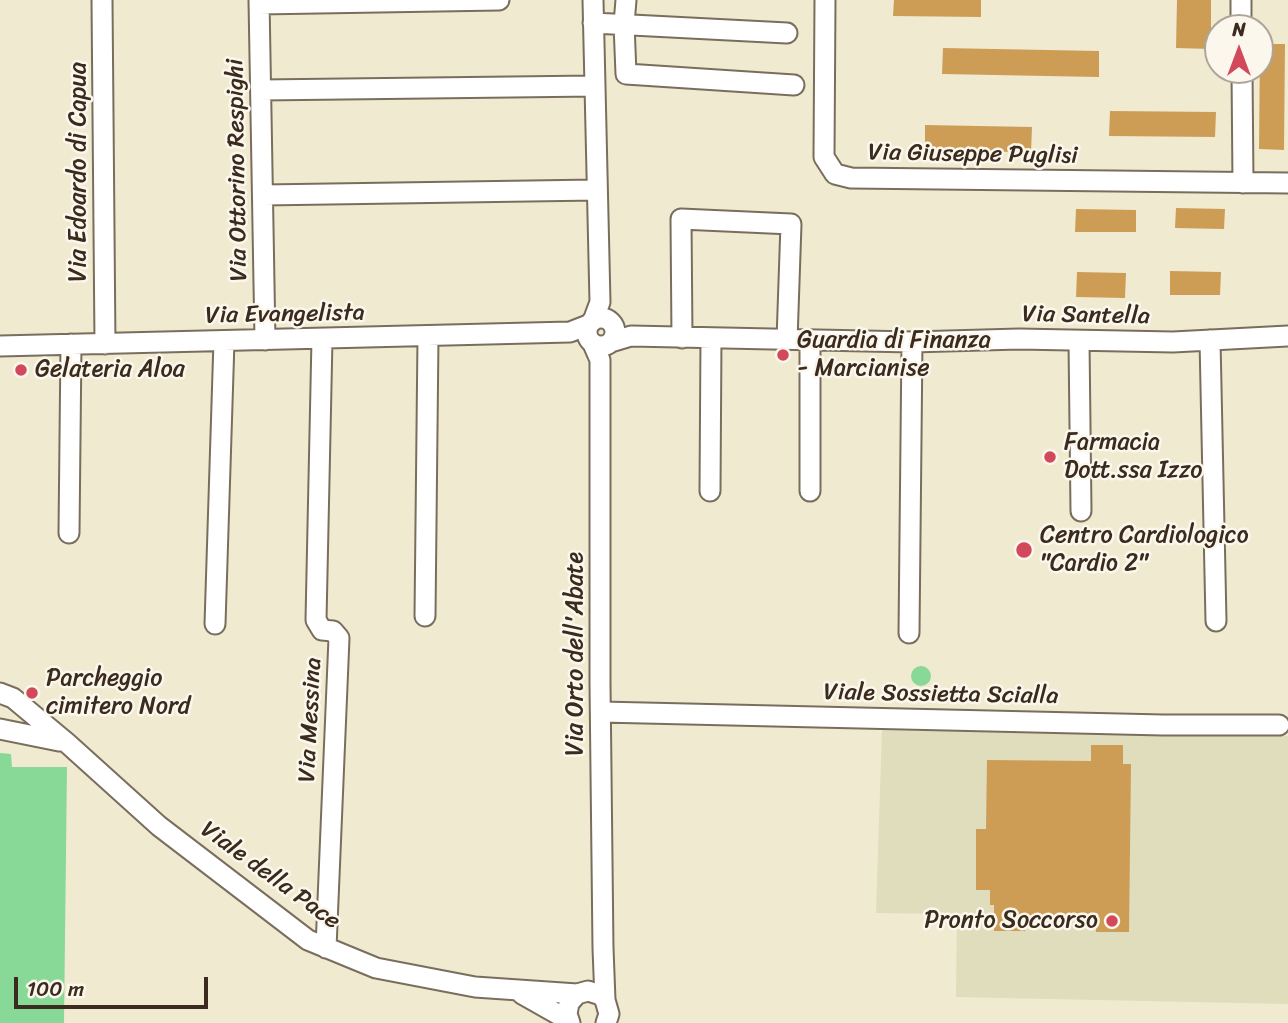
<!DOCTYPE html>
<html>
<head>
<meta charset="utf-8">
<style>
	body { margin:0 }
	#map { position:relative; width:1288px; height:1023px; overflow:hidden; background:#f0ead1; font-family:Sriracha,sans-serif }
	canvas { display:block }
	.north { position:absolute; left:1204px; top:14px; width:70px; height:70px; box-sizing:border-box; background:#fbf7ec; border:2px solid #aea59a; border-radius:50%; rotate:0deg; font-size:19px; font-weight:700; line-height:28px; text-align:center; color:#3b2a1e }
	.north::after { content:''; display:block; margin:auto; width:24px; height:32px; background:#d1495b; clip-path:polygon(50% 0,100% 100%,50% 72%,0 100%) }
	.scale { position:absolute; left:14px; top:977px; width:194px; height:32px; box-sizing:border-box; border:4px solid #3b2a1e; border-top:0; padding-left:9px; font-size:21px; line-height:24px; white-space:nowrap; color:#3b2a1e; -webkit-text-stroke:5px #fbf7ec; paint-order:stroke }
</style>
</head>
<body>
<div id="map">
<canvas width="1288" height="1023"></canvas>
<div class="north">N</div>
<div class="scale">100 m</div>
</div>
<script>
const c = document.querySelector('canvas').getContext('2d');
c.lineJoin = 'round';
function paint(path, color) { c.fillStyle = color; c.fill(path, 'evenodd'); }
const poly = rows => new Path2D(rows.map(r => 'M' + r).join(''));
function trace(path, color, width, dash) { c.strokeStyle = color; c.lineWidth = width; c.lineCap = dash ? 'butt' : 'round'; c.setLineDash(dash || []); c.stroke(path); }
function drawText(font, color, halo, rows, align = 'center') {
  c.font = font + ' Sriracha,sans-serif'; c.lineWidth = 5; c.setLineDash([]); c.textBaseline = 'middle'; c.strokeStyle = halo; c.fillStyle = color; for (const [text, x, y, turn = 0] of rows) {
    c.save(); c.translate(x, y); c.rotate((+turn || 0) * Math.PI / 180); c.textAlign = isNaN(turn) ? turn : align; if (halo) c.strokeText(text, 0, 0); c.fillText(text, 0, 0); c.restore();
  }
}
const built = poly([
	[882,730,1288,736,1288,1004,956,997,957,914,876,913]
]);
const green = poly([
	'911 676a10 10 0 1 1 20 0a10 10 0 1 1-20 0Z',
	[0,753,11,754,12,767,67,767,64,1023,0,1023]
]);
const building = poly([
	[894,0,981,0,981,17,893,16],
	[1177,0,1211,0,1211,49,1176,48],
	[1260,44,1285,44,1284,150,1259,149],
	[943,48,1099,51,1099,77,942,74],
	[1110,111,1216,112,1215,137,1109,136],
	[925,125,1032,127,1031,152,925,151],
	[1176,208,1225,209,1224,229,1175,228],
	[1076,209,1136,210,1136,232,1075,232],
	[1170,271,1221,272,1220,295,1170,295],
	[1077,272,1126,273,1125,298,1076,297],
	[1091,745,1123,745,1123,764,1131,764,1129,932,1096,932,1096,917,1026,917,1025,931,994,931,994,905,990,905,990,890,976,890,976,829,986,829,987,760,1091,761]
]);
const minor = poly([
	[102,0,105,344],
	[259,0,265,340],
	[626,0,624,24,626,74,794,85],
	[825,0,824,157,835,174,851,178,1288,183],
	[1241,0,1241,28],
	[259,4,499,0],
	[593,23,787,33],
	[1242,70,1243,183],
	[261,90,594,86],
	[263,195,596,190],
	'587 332a14 14 0 1 1 28 0a14 14 0 1 1-28 0Z',
	[593,321,600,302,593,0],
	[682,338,681,219,791,224,787,340],
	[322,339,316,620,322,630,333,631,339,638,326,948],
	[1210,340,1216,621],
	[810,341,810,491],
	[1079,341,1081,511],
	[611,342,631,336,912,342,1019,339,1173,342,1288,336],
	[593,344,600,360,600,684,603,948,605,1000],
	[0,346,570,332,588,325],
	[710,491,711,338],
	[69,533,71,344],
	[425,616,428,337],
	[215,624,224,341],
	[909,633,912,342],
	[0,693,13,698,67,743,159,826,308,940,376,968,475,987,577,994],
	[601,712,1163,725,1279,725],
	[0,729,59,741],
	[522,994,568,1020],
	[570,1023,567,1014,569,1003,577,994,588,991,601,995,605,1000,609,1014,606,1023]
]);
const markers = [
	[783,355,7,"#d1495b"],
	[21,370,7,"#d1495b"],
	[1050,457,7,"#d1495b"],
	[1024,550,9,"#d1495b"],
	[32,693,7,"#d1495b"],
	[1112,921,7,"#d1495b"]
];
const streetNames = [
	["Via Giuseppe Puglisi",973,155,1],
	["Via Ottorino Respighi",238,170,-91],
	["Via Edoardo di Capua",79,172,-90],
	["Via Evangelista",285,315,-1],
	["Via Santella",1086,316,1],
	["Via Orto dell'Abate",576,654,-90],
	["Viale Sossietta Scialla",941,695,1],
	["Via Messina",311,720,-87],
	["Viale della Pace",270,876,36]
];
const poiNames = [
	["Guardia di Finanza",797,341],
	["- Marcianise",797,369],
	["Gelateria Aloa",35,370],
	["Farmacia",1064,443],
	["Dott.ssa Izzo",1064,471],
	["Centro Cardiologico",1040,536],
	["\"Cardio 2\"",1040,564],
	["Parcheggio",46,679],
	["cimitero Nord",46,707],
	["Pronto Soccorso",1098,921,"right"]
];
paint(built, '#dfddbb');
paint(green, '#88d898');
paint(building, '#cd9d56');
trace(minor, '#7a6d5d', 23);
trace(minor, '#fff', 19);
for (const [x, y, r, color] of markers) { const dot = new Path2D(); dot.arc(x, y, r, 0, 2 * Math.PI); c.fillStyle = color; c.fill(dot); trace(dot, '#fbf7ec', 2.5); }
drawText('24px', '#3b2a1e', '#fbf7ec', streetNames);
drawText('24px', '#3b2a1e', '#fbf7ec', poiNames, 'left');
</script>
</body>
</html>
